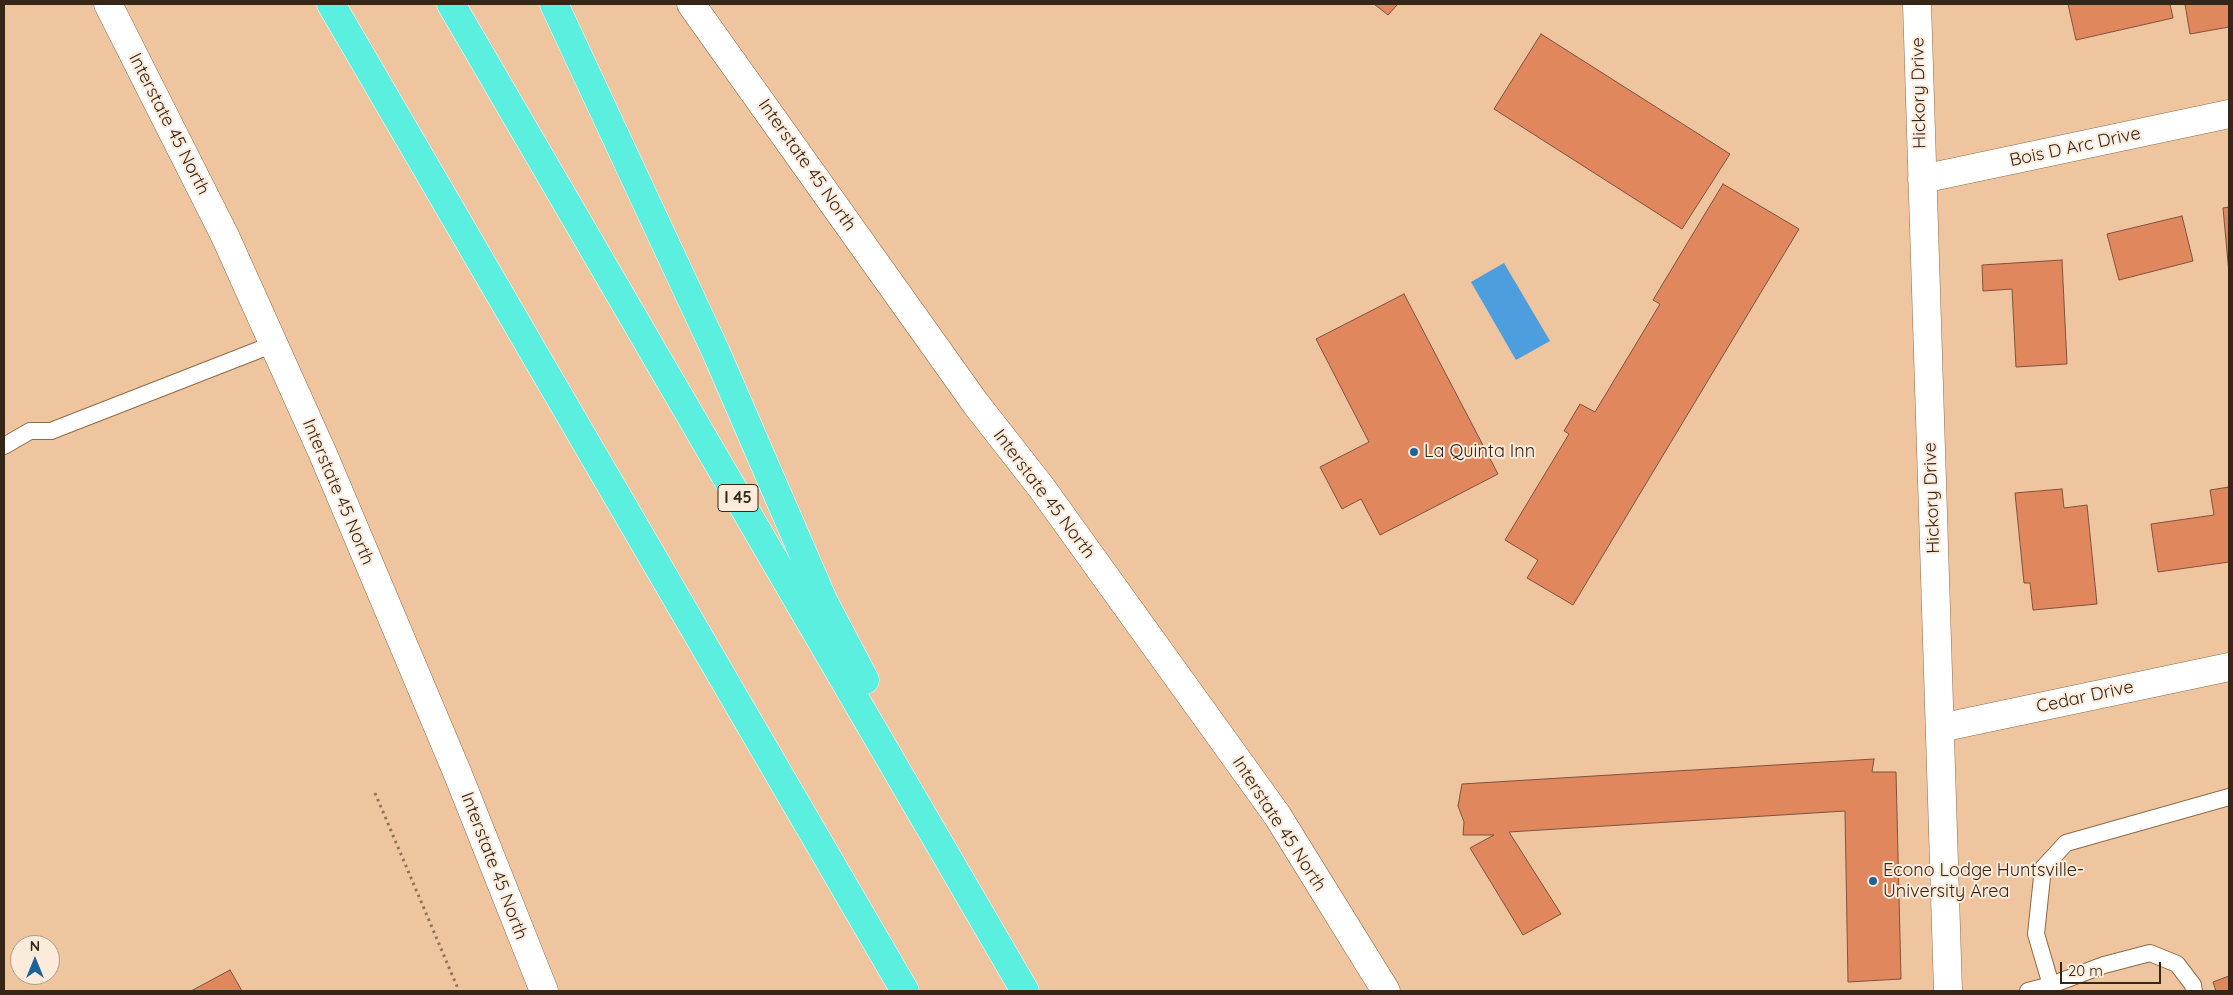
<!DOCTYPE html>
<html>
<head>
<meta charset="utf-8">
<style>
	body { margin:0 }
	#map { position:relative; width:2233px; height:995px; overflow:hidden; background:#eec59e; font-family:Quicksand,sans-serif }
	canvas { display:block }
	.frame { position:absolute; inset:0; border:5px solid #362617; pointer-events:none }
	.north { position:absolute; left:10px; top:935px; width:50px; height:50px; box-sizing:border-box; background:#fcebdb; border:1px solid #ad9c8d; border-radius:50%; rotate:0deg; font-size:14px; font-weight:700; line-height:20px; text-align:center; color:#362617 }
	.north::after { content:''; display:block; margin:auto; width:18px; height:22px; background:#1c6397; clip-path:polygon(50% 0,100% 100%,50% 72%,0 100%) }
	.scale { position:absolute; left:2060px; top:962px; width:101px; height:22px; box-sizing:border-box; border:2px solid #362617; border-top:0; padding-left:6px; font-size:15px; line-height:18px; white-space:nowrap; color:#362617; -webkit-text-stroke:4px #fcebdb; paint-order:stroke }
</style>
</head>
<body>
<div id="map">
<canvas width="2233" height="995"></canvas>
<div class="frame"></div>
<div class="north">N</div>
<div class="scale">20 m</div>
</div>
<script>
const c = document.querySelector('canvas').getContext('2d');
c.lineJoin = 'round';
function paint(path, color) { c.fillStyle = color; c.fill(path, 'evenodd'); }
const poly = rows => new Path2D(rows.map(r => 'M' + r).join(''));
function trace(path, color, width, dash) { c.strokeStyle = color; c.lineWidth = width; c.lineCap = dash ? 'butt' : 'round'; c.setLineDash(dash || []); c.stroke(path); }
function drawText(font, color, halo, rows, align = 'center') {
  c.font = font + ' Quicksand,sans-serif'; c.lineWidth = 4; c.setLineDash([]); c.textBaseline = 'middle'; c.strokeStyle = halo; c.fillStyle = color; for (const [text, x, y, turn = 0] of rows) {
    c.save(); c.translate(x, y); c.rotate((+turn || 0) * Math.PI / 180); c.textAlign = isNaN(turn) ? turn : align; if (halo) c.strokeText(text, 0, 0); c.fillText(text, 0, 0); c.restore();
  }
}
const water = poly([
	[1504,263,1550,341,1516,360,1471,282]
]);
const building = poly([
	[1374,4,1398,4,1388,15,1374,4],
	[2068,4,2170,4,2173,18,2076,40,2068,4],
	[2185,4,2229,4,2229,27,2190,34,2185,4],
	[1541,34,1730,154,1682,229,1494,109,1541,34],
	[1723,184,1799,229,1573,605,1527,578,1538,560,1505,540,1569,434,1564,431,1580,404,1595,412,1660,304,1653,300,1723,184],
	[2229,207,2229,273,2223,208,2229,207],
	[2182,216,2193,261,2119,280,2107,234,2182,216],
	[2062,260,2067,364,2016,367,2012,289,1983,291,1982,265,2062,260],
	[1404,294,1498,474,1380,535,1361,499,1342,509,1320,467,1369,442,1316,339,1404,294],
	[2229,487,2229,562,2158,572,2151,524,2214,515,2210,490,2229,487],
	[2062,489,2064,508,2087,505,2097,604,2033,610,2030,583,2024,583,2015,493,2062,489],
	[1874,759,1872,772,1896,772,1901,979,1848,982,1845,811,1509,832,1561,914,1523,935,1470,848,1494,835,1463,835,1464,822,1458,806,1462,784,1874,759],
	[230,970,242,991,191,991,230,970],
	[2229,976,2229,991,2216,991,2213,982,2229,976]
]);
const path = poly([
	[375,793,459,991]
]);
const service = poly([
	[4,446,30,431,51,431,274,344],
	[2051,985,2104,965,2150,953,2177,964,2193,985,2194,991],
	[2028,991,2051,985,2036,934,2043,868,2066,843,2229,797]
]);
const minor = poly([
	[1917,4,1948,991],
	[1922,179,2229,114],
	[1940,728,2229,667]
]);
const secondary = poly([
	[108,4,225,236,323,454,457,772,544,991],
	[691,4,976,404,1041,487,1277,815,1386,991]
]);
const motorway = poly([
	[331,4,905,991],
	[451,4,1025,991],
	[554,4,716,352,824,602,865,680]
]);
const markers = [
	[1414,452,5,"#1c6397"],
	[1873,881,5,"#1c6397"]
];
const shields = [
	[738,498,40]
];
const shieldNames = [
	["I 45",738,498]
];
const streetNames = [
	["Hickory Drive",1919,93,-91],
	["Interstate 45 North",169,124,63],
	["Bois D Arc Drive",2075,147,-12],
	["Interstate 45 North",807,165,55],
	["Interstate 45 North",338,492,67],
	["Interstate 45 North",1044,494,53],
	["Hickory Drive",1932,498,-92],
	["Cedar Drive",2085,697,-12],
	["Interstate 45 North",1279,824,57],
	["Interstate 45 North",494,866,69]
];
const poiNames = [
	["La Quinta Inn",1424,452],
	["Econo Lodge Huntsville-",1883,871],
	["University Area",1883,892]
];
paint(water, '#4d9ede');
paint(building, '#e1875d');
trace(building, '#7f523d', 1);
trace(service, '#8f6b46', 18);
trace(minor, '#8f6b46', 29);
trace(secondary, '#8f6b46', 29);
trace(motorway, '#fff', 29);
trace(path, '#907459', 3, [2.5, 4]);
trace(service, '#fff', 16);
trace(minor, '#fff', 28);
trace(secondary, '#fff', 28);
trace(motorway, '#5aefdf', 28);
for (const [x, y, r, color] of markers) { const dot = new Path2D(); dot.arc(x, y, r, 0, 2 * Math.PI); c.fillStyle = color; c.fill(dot); trace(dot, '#fcebdb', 2); }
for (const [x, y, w] of shields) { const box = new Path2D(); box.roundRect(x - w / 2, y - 13.5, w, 27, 4); c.fillStyle = '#fcebdb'; c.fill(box); trace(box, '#362617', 1); }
drawText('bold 16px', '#362617', null, shieldNames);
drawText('18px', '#362617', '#fcebdb', streetNames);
drawText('18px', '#362617', '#fcebdb', poiNames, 'left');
</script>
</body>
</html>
